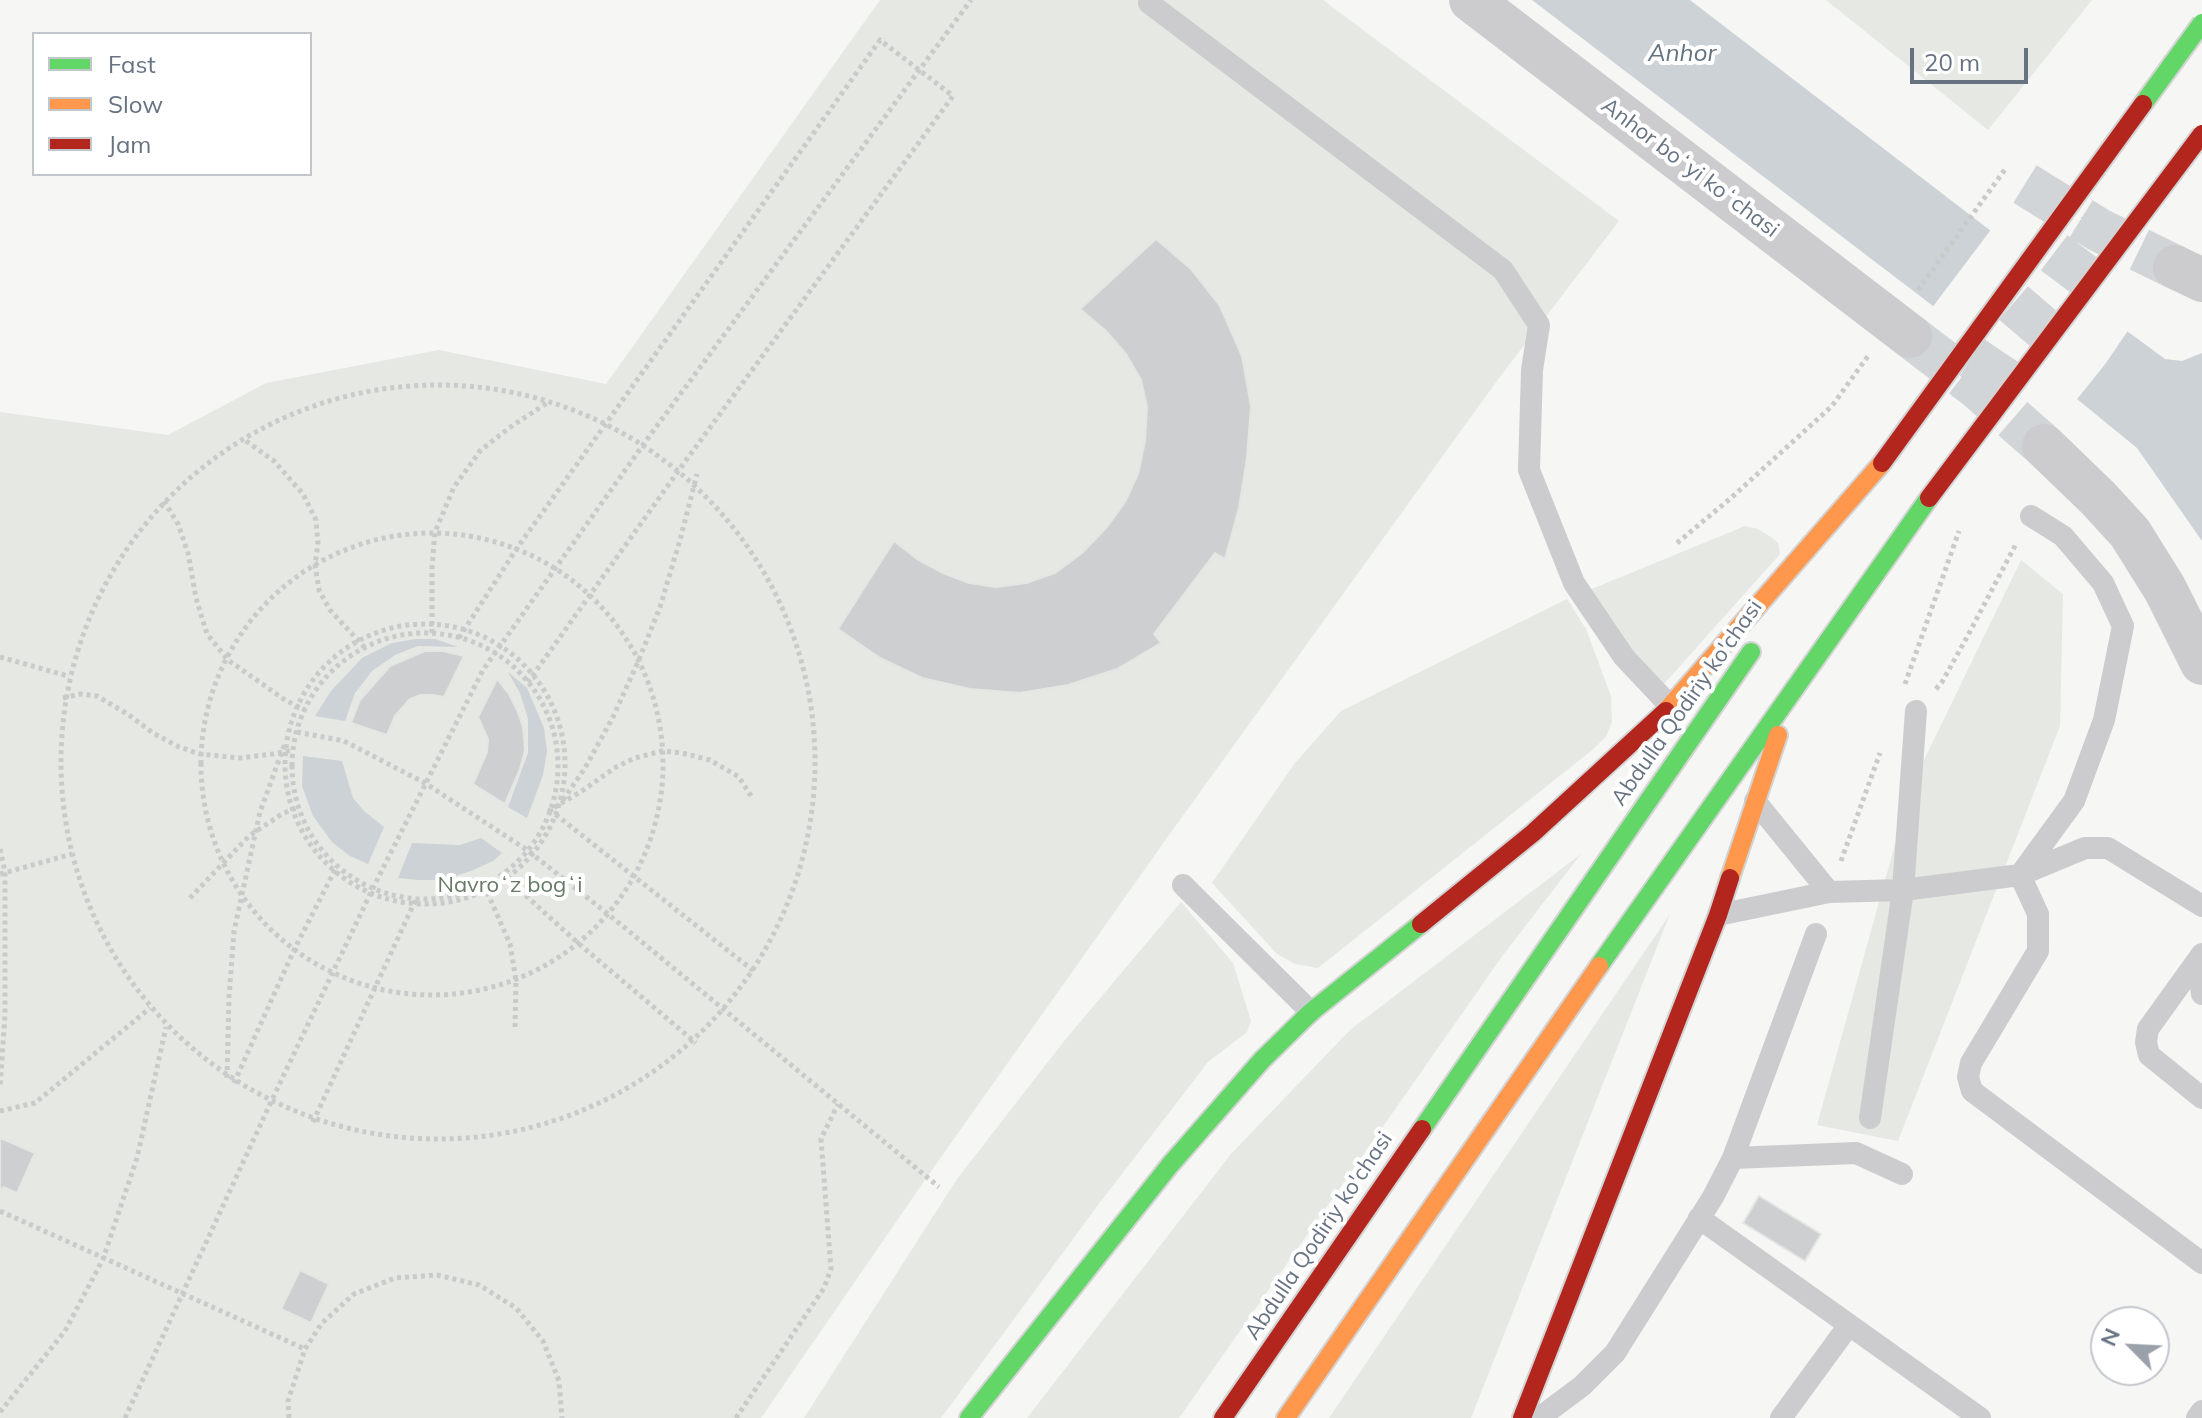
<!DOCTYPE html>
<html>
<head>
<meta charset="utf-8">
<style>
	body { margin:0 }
	#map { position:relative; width:2202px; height:1418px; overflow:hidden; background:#f6f6f5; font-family:Mulish,sans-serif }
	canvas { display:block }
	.legend { position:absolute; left:32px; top:32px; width:280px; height:144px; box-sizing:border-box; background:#fff; border:2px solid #c3c7cd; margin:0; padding:10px 14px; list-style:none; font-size:24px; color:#687382 }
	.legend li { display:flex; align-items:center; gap:16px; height:40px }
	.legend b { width:40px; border:2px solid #c3c7cd }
	.north { position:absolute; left:2090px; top:1306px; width:80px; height:80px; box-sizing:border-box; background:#fff; border:2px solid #c3c7cd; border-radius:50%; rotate:294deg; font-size:22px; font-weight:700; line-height:32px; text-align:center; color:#687382 }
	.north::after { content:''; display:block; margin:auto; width:28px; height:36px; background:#9aa1aa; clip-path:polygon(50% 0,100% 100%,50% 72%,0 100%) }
	.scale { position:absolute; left:1910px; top:48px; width:118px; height:36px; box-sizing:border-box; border:4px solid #687382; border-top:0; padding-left:10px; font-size:24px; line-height:28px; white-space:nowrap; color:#687382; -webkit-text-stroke:6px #fff; paint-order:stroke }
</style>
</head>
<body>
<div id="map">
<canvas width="2202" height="1418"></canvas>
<ul class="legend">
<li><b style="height:10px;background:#63d668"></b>Fast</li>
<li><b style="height:10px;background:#ff974d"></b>Slow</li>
<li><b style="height:10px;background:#b3261e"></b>Jam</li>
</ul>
<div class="north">N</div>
<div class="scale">20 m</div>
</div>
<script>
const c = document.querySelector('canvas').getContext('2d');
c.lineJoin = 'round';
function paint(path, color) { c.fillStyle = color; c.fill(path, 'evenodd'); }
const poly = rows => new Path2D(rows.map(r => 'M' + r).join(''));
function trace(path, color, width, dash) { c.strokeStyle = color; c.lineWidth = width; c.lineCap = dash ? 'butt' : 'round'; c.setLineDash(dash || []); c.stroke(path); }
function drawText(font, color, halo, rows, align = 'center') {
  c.font = font + ' Mulish,sans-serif'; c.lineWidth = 8; c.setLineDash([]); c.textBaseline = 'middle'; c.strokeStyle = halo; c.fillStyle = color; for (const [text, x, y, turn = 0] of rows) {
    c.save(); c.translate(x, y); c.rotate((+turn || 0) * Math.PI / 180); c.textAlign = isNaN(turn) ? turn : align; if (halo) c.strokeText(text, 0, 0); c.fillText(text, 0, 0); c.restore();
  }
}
const green = poly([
	[880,0,1323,0,1619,221,1499,378,1169,835,927,1177,761,1418,0,1418,0,412,168,435,266,383,439,350,606,384],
	[1826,0,2092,0,1988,130],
	[1745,526,1758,529,1771,537,1778,543,1780,554,1664,684,1652,678,1587,591],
	[2021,560,2063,594,2060,726,1898,1141,1817,1125,1911,787],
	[1567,599,1586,629,1611,696,1612,721,1606,737,1591,751,1318,968,1295,964,1277,954,1212,883,1295,763,1341,711],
	[1581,854,1503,955,1179,1418,1027,1418,1231,1154,1350,1030],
	[1181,902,1233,963,1251,1021,1247,1032,1208,1062,1098,1205,941,1418,804,1418,957,1179,1065,1040],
	[1670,914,1471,1418,1329,1418]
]);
const water = poly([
	[1532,0,1690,0,1991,231,2165,359,2182,361,2202,353,2202,541,2137,448,2077,399,1933,306],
	[416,639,435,639,458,647,418,646,395,655,372,671,355,693,345,721,315,716,331,691,362,658,392,643],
	[508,672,527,688,544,728,547,751,543,775,527,818,508,807,528,753,528,719,520,693],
	[303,756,342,761,353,798,364,811,384,827,368,864,350,856,332,842,313,816,302,786],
	[481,838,502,853,493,861,471,871,442,880,419,880,398,878,412,843,460,845]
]);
const pier = poly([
	[1993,227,2129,329,2106,363,2074,403,1931,309]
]);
const building = poly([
	[1156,239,1191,269,1220,306,1242,356,1251,406,1247,458,1239,508,1225,559,1215,553,1154,634,1161,643,1117,669,1068,685,1020,693,970,689,922,678,880,658,838,629,894,541,917,559,943,573,969,583,996,587,1026,583,1055,573,1082,553,1107,527,1125,502,1138,474,1145,441,1147,407,1141,380,1126,354,1105,330,1080,309,1156,239],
	[425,651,443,651,464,656,444,697,433,695,421,695,410,699,395,716,387,735,351,723,360,700,390,666,425,651],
	[497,679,509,694,518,712,523,727,525,750,520,769,505,804,473,784,487,752,488,739,478,717,497,679],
	[0,1138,35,1153,17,1193,3,1187,0,1194,0,1138],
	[1759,1196,1821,1234,1805,1261,1743,1223,1759,1196],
	[300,1270,329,1284,311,1323,281,1309,300,1270]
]);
const streetTunnel = poly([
	[2025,184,2099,230,2175,267],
	[1910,336,1978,388,2044,446],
	[1978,388,2009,342,2052,292,2099,230]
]);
const path = poly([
	[1918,290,2006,168],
	'61 762a377 377 0 1 1 754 0a377 377 0 1 1-754 0Z',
	[246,441,274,461,303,494,316,520,318,544,315,565,319,590,330,610,365,648],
	[164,501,178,524,188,553,196,598,207,634,228,660,285,700,305,710],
	'201 764a231 231 0 1 1 462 0a231 231 0 1 1-462 0Z',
	[1677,543,1731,498,1832,406,1868,356],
	[432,633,432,567,435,532,454,487,480,451,509,428,547,403],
	'292 766a133 133 0 1 1 266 0a133 133 0 1 1-266 0Z',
	[459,638,517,548,880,40,953,96,684,463,528,682],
	[0,657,68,676],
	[1905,684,1959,531],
	[1936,689,1942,682,1966,639,2016,544],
	[63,698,80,694,97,696,129,715,153,733,179,747,200,754,240,758,273,754,293,750],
	[297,732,344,741,425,783,527,850,608,914,939,1187],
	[751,796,739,777,710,760,682,753,662,751,635,758,616,767,582,791,550,810,755,972],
	[0,849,5,872,5,1015,0,1088],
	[1841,861,1880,753],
	[0,874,72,854],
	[502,874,578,943,696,1043],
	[484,885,510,944,516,980,515,1029],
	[190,898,249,836,282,814,298,807],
	[234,1083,294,950,337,866],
	[0,1111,35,1103,150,1008],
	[313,1122,416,899],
	[0,1211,305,1349],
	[0,1412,65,1331,103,1259,137,1158,166,1027],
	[125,1418,270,1104,373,888,483,670,648,438,971,0],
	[289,1418,288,1401,305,1349,322,1323,354,1294,395,1278,437,1275,479,1285,516,1308,543,1341,559,1381,562,1418],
	[736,1418,824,1288,831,1269,821,1139,838,1104]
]);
const lane = poly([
	[1149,3,1503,270,1539,325,1532,370,1529,470,1574,583,1624,657,1671,707],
	[2031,516,2063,536,2103,583,2123,626,2104,720,2074,801,2020,875,2038,914,2038,951,1971,1063,1968,1077,1972,1091,2202,1263],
	[1755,801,1829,892],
	[1183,885,1311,1012],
	[1718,915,1829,892,1903,890,2020,875,2085,848,2108,848,2202,906],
	[2202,954,2148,1029,2146,1042,2149,1055,2202,1098],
	[2198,961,2202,994],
	[1870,1118,1903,890,1916,711],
	[1733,1158,1856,1153,1902,1174],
	[1699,1218,1980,1418],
	[1539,1418,1582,1386,1615,1353,1713,1197,1733,1158,1816,934],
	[1781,1418,1849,1325],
	[2197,1418,2202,1411]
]);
const street = poly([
	[1471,0,1910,336],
	[2175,267,2202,280],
	[2044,446,2098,498,2130,533,2165,589,2202,663]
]);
const fast = poly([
	[1599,966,1929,498],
	[1422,1129,1751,652],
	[969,1418,1170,1165,1262,1060,1311,1012,1421,924]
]);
const slow = poly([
	[1666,711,1882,463],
	[1730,878,1778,735],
	[1286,1418,1599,966]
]);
const jam = poly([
	[1421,924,1533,833,1666,711],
	[1223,1418,1422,1129],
	[1522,1418,1718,915,1730,878]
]);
const pathBridge = poly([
	'285 764a140 140 0 1 1 280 0a140 140 0 1 1-280 0Z',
	[563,800,585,768,613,717,638,662,660,607,680,540,697,474],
	[227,1078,229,997,234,931,260,812,285,743]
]);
const fastBridge = poly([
	[2143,104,2202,23]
]);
const jamBridge = poly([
	[1882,463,2143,104],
	[1929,498,2202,134]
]);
const streetNames = [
	["Anhor boʻyi koʻchasi",1690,168,37],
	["Abdulla Qodiriy ko'chasi",1687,703,-55],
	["Abdulla Qodiriy ko'chasi",1319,1236,-56]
];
const parkNames = [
	["Navroʻz bogʻi",510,885]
];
const waterNames = [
	["Anhor",1682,54]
];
paint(green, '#e5e8e3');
paint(water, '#cdd2d6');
paint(pier, '#f6f6f5');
paint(building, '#cecfd0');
trace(building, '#e5e5e4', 2);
trace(streetTunnel, '#d2d5d8', 44, [44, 22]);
trace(fast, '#d3d3d4', 22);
trace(slow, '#d3d3d4', 22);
trace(jam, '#d3d3d4', 22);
trace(path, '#c9caca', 5, [4, 4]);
trace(lane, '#ccccce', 22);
trace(street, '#ccccce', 44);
trace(fast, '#63d668', 18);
trace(slow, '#ff974d', 18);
trace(jam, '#b3261e', 18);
trace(fastBridge, '#d3d3d4', 22, []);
trace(jamBridge, '#d3d3d4', 22, []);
trace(pathBridge, '#c9caca', 5, [4, 4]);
trace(fastBridge, '#63d668', 18);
trace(jamBridge, '#b3261e', 18);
drawText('22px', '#687382', '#fff', streetNames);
drawText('22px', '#677a66', '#fff', parkNames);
drawText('italic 24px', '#64737f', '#fff', waterNames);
</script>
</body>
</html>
